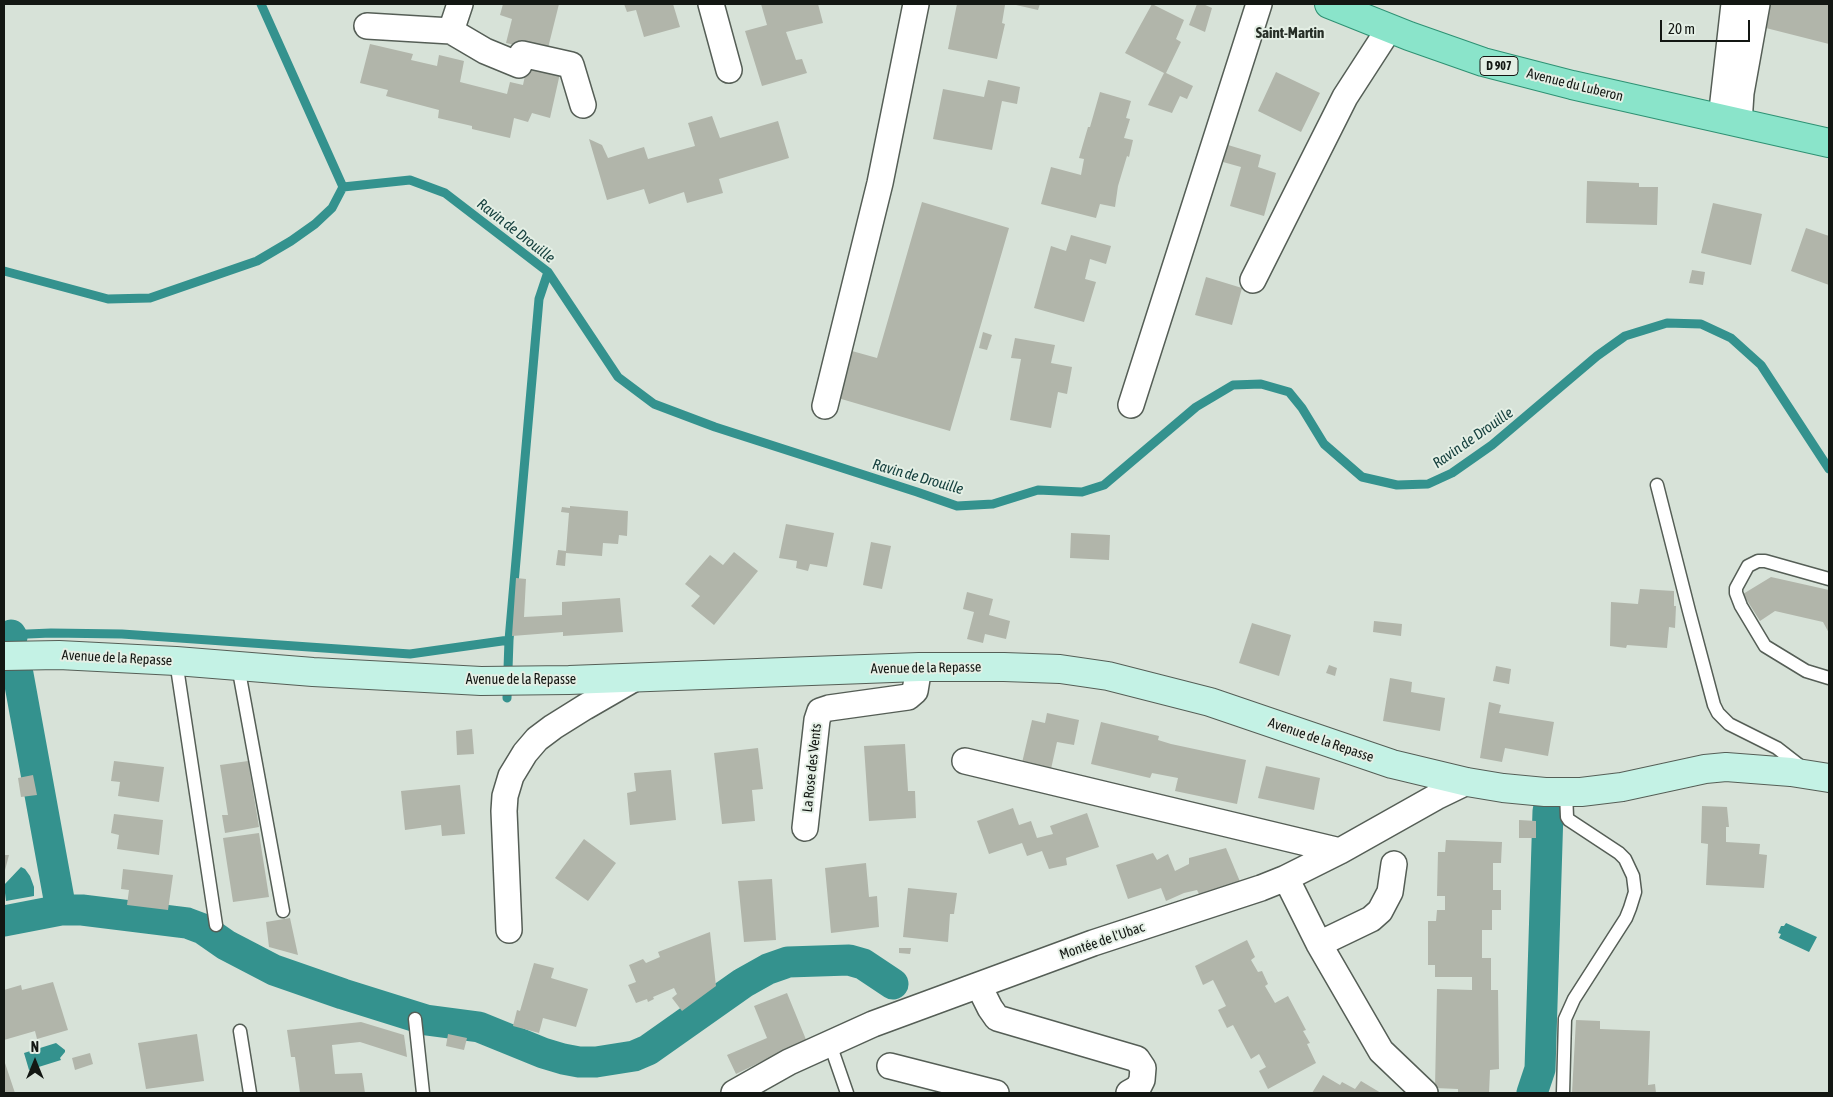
<!DOCTYPE html>
<html>
<head>
<meta charset="utf-8">
<style>
	body { margin:0 }
	#map { position:relative; width:1833px; height:1097px; overflow:hidden; background:#d7e2d8; font-family:"Asap Condensed",sans-serif }
	canvas { display:block }
	.frame { position:absolute; inset:0; border:5px solid #131713; pointer-events:none }
	.north { position:absolute; left:10px; top:1037px; width:50px; height:50px; -webkit-text-stroke:4px #e4efe5; paint-order:stroke; rotate:0deg; font-size:14px; font-weight:700; line-height:20px; text-align:center; color:#131713 }
	.north::after { content:''; display:block; margin:auto; width:18px; height:22px; background:#131713; clip-path:polygon(50% 0,100% 100%,50% 72%,0 100%) }
	.scale { position:absolute; left:1660px; top:20px; width:90px; height:22px; box-sizing:border-box; border:2px solid #131713; border-top:0; padding-left:6px; font-size:15px; line-height:18px; white-space:nowrap; color:#131713; -webkit-text-stroke:4px #e4efe5; paint-order:stroke }
</style>
</head>
<body>
<div id="map">
<canvas width="1833" height="1097"></canvas>
<div class="frame"></div>
<div class="north">N</div>
<div class="scale">20 m</div>
</div>
<script>
const c = document.querySelector('canvas').getContext('2d');
c.lineJoin = 'round';
function paint(path, color) { c.fillStyle = color; c.fill(path, 'evenodd'); }
const poly = rows => new Path2D(rows.map(r => 'M' + r).join(''));
function trace(path, color, width, dash) { c.strokeStyle = color; c.lineWidth = width; c.lineCap = dash ? 'butt' : 'round'; c.setLineDash(dash || []); c.stroke(path); }
function drawText(font, color, halo, rows, align = 'center') {
  c.font = font + ' "Asap Condensed",sans-serif'; c.lineWidth = 4; c.setLineDash([]); c.textBaseline = 'middle'; c.strokeStyle = halo; c.fillStyle = color; for (const [text, x, y, turn = 0] of rows) {
    c.save(); c.translate(x, y); c.rotate((+turn || 0) * Math.PI / 180); c.textAlign = isNaN(turn) ? turn : align; if (halo) c.strokeText(text, 0, 0); c.fillText(text, 0, 0); c.restore();
  }
}
const water = poly([
	[21,867,25,869,30,876,34,887,34,896,6,901,4,885],
	[1786,923,1817,937,1809,952,1779,938,1781,934,1778,933,1781,926,1784,926],
	[56,1043,65,1050,65,1052,60,1058,61,1060,29,1070,24,1053]
]);
const stream = poly([
	[261,4,343,187,410,180,445,193,548,272,618,377,654,404,715,427,917,492,957,506,993,504,1038,490,1082,492,1104,485,1196,407,1233,385,1261,384,1289,392,1302,408,1324,444,1362,477,1397,485,1428,484,1452,473,1492,445,1597,356,1625,336,1667,323,1701,324,1731,338,1761,365,1829,469],
	[4,271,108,299,150,298,257,261,291,241,315,224,332,208,343,187],
	[4,635,51,633,122,634,410,654,509,640],
	[507,698,509,640,539,299,548,272]
]);
const canal = poly([
	[11,635,12,637],
	[18,674,61,910,82,910,187,923,203,929,226,945,274,970,343,994,426,1020,479,1027,543,1053,563,1059,579,1062,596,1062,634,1056,648,1050,743,983,768,969,788,962,849,960,863,964,893,984],
	[4,921,61,910],
	[1532,1093,1540,1069,1548,811]
]);
const building = poly([
	[503,4,559,4,547,52,506,43,512,19,500,15],
	[624,4,673,4,680,27,644,37,636,10,627,12],
	[761,4,818,4,823,23,786,32,796,60,802,59,807,73,762,86,745,31,767,25],
	[957,4,997,4,1005,5,1002,23,1005,24,997,59,948,49],
	[1016,4,1040,4,1038,10,1016,5],
	[1152,4,1184,20,1176,39,1181,42,1166,73,1193,86,1187,99,1180,96,1172,113,1148,105,1164,73,1125,53],
	[1197,4,1203,4,1212,8,1205,32,1189,25],
	[1768,4,1829,4,1829,44,1762,27],
	[370,44,413,54,411,60,437,66,439,55,464,61,460,82,507,94,510,82,523,85,528,61,561,69,550,118,532,113,528,122,514,118,510,138,472,129,472,126,438,118,439,110,386,96,388,90,360,83],
	[1276,72,1320,93,1301,132,1258,111],
	[988,80,1020,87,1017,104,1002,101,992,150,933,139,943,89,984,97],
	[1100,92,1131,101,1126,118,1130,119,1124,138,1133,140,1129,157,1127,156,1118,186,1115,207,1100,204,1096,218,1041,204,1051,167,1081,175,1084,159,1079,158,1088,127,1090,127],
	[712,116,720,138,778,121,789,158,719,179,723,193,687,203,684,192,649,204,644,189,607,200,589,139,602,145,608,158,644,147,648,159,695,146,688,123],
	[1228,145,1261,155,1258,167,1276,173,1264,216,1230,206,1241,167,1223,162],
	[1587,181,1639,183,1639,187,1658,187,1657,225,1586,223],
	[922,202,1009,228,950,431,838,398,852,351,877,358],
	[1713,203,1762,214,1751,265,1701,253],
	[1806,228,1829,236,1829,285,1791,271],
	[1071,235,1111,246,1106,264,1090,259,1085,279,1096,282,1084,322,1034,308,1051,246,1066,251],
	[1692,270,1705,272,1703,285,1689,283],
	[1206,277,1242,288,1232,325,1195,315],
	[983,332,992,335,987,350,979,348],
	[1015,338,1055,345,1051,363,1072,367,1067,394,1058,392,1051,428,1010,420,1021,359,1011,358],
	[570,506,628,511,627,536,619,535,618,544,603,543,602,556,566,553,565,566,556,565,558,550,566,551,569,513,561,512,562,507,570,508],
	[786,524,834,533,827,567,810,564,808,571,796,568,797,561,779,558],
	[1071,533,1110,535,1109,560,1070,558],
	[871,542,891,546,882,589,863,585],
	[734,552,758,571,714,625,691,606,700,596,685,584,710,555,723,565],
	[1771,577,1829,590,1829,633,1823,622,1775,611,1760,621,1743,594],
	[516,578,526,579,524,617,562,615,562,602,620,598,623,632,563,636,563,632,512,636],
	[1640,589,1674,591,1674,606,1676,606,1675,628,1669,627,1667,648,1627,645,1626,648,1610,646,1611,602,1638,604],
	[967,592,993,599,989,615,1010,621,1006,639,985,634,983,643,967,639,974,612,963,609],
	[1374,621,1402,624,1401,636,1373,632],
	[1252,623,1291,635,1279,676,1239,663],
	[1329,665,1337,668,1335,676,1326,673],
	[1496,666,1511,669,1509,684,1493,681],
	[1390,678,1412,682,1411,692,1445,698,1440,731,1383,721],
	[1489,702,1501,705,1499,713,1554,722,1548,756,1505,748,1502,762,1480,758],
	[1047,713,1079,720,1074,745,1057,742,1051,769,1022,763,1032,720,1045,723],
	[1101,722,1159,736,1158,740,1171,744,1246,760,1237,804,1175,791,1178,778,1152,773,1150,778,1091,764],
	[472,729,474,754,457,755,456,731],
	[905,744,908,791,915,791,916,818,869,821,864,746],
	[758,748,763,789,752,790,755,821,722,824,714,753],
	[114,761,164,767,159,802,118,796,120,782,111,781],
	[248,761,259,827,225,833,222,815,228,815,220,765],
	[1266,766,1320,778,1314,810,1258,798],
	[671,770,676,820,630,825,627,793,636,791,634,773],
	[33,775,37,795,21,797,18,778],
	[460,785,465,834,442,836,441,825,405,830,401,791],
	[1702,806,1727,807,1729,827,1726,827,1726,842,1760,844,1759,854,1767,855,1764,888,1706,885,1708,844,1701,843],
	[1013,808,1019,825,1031,821,1037,838,1053,834,1050,826,1087,813,1099,847,1066,858,1067,865,1049,869,1042,851,1027,856,1022,843,989,854,977,821],
	[114,814,163,820,159,855,117,849,119,835,111,833],
	[1519,820,1536,821,1536,838,1519,838],
	[259,833,269,897,233,902,223,838],
	[584,839,616,863,588,901,555,878],
	[1446,840,1502,842,1501,863,1493,863,1493,890,1501,890,1501,910,1492,910,1492,930,1482,930,1482,958,1491,958,1491,990,1498,990,1499,1069,1490,1070,1489,1093,1458,1093,1458,1089,1435,1088,1437,989,1472,990,1472,977,1435,977,1435,965,1428,965,1428,921,1436,921,1437,910,1445,910,1445,896,1437,896,1438,852,1445,852],
	[1226,848,1241,884,1201,898,1197,890,1184,893,1166,901,1161,888,1128,899,1116,865,1153,853,1157,860,1168,854,1175,871,1189,864,1189,858],
	[4,855,9,855,4,874],
	[866,863,869,897,877,896,879,927,831,933,825,868],
	[123,869,173,875,168,910,127,905,129,890,121,889],
	[772,879,776,940,744,942,738,881],
	[908,888,957,893,954,914,950,914,948,942,903,937],
	[290,918,298,955,269,947,266,922],
	[710,932,716,986,682,1011,672,998,677,994,674,988,653,997,654,999,648,1002,647,999,636,1003,628,985,636,982,629,965,643,959,646,963,660,957,658,952],
	[1247,940,1255,957,1251,960,1258,972,1262,971,1268,984,1265,986,1275,1003,1288,996,1306,1030,1303,1031,1310,1043,1307,1044,1316,1063,1268,1089,1259,1071,1266,1067,1259,1054,1251,1059,1233,1025,1227,1028,1218,1010,1226,1006,1213,980,1203,985,1195,966],
	[899,948,911,948,910,954,899,953],
	[534,963,554,968,551,978,588,989,576,1027,543,1018,539,1033,513,1026,517,1010,520,1011],
	[53,982,68,1030,37,1039,35,1031,4,1040,4,990,21,985,22,990],
	[787,993,807,1042,771,1057,736,1074,727,1055,767,1038,754,1006],
	[1576,1020,1600,1021,1600,1029,1650,1031,1648,1085,1655,1084,1656,1093,1572,1093],
	[361,1022,404,1035,407,1057,360,1042,332,1045,335,1074,362,1073,365,1093,300,1093,295,1057,291,1057,287,1030],
	[197,1034,204,1081,146,1089,138,1043],
	[448,1034,467,1038,464,1050,446,1046],
	[90,1053,93,1064,75,1070,72,1058],
	[4,1060,15,1093,4,1093],
	[1323,1075,1340,1085,1342,1082,1355,1089,1361,1081,1381,1093,1312,1093]
]);
const lane = poly([
	[1657,485,1689,611,1714,705,1718,713,1729,724,1777,748,1804,769],
	[1829,579,1765,561,1758,561,1748,566,1736,588,1736,593,1741,606,1765,646,1806,671,1829,678],
	[176,661,216,925],
	[238,666,283,911],
	[415,1019,423,1093],
	[240,1031,250,1093],
	[830,1044,847,1093],
	[1563,1093,1565,1019,1574,999,1626,918,1630,908,1635,892,1633,876,1625,859,1619,853,1569,820,1567,817,1566,792]
]);
const street = poly([
	[460,4,451,31,485,51,519,65,522,54,571,65,583,105],
	[711,4,729,70],
	[367,26,451,31],
	[1721,119,1734,4],
	[1739,123,1741,93,1757,4],
	[1253,280,1345,97,1389,29],
	[1131,405,1259,4],
	[825,406,880,183,916,4],
	[965,761,1340,851],
	[805,828,817,720,820,711,829,708,908,697,915,691,919,667],
	[1286,878,1319,944,1381,1051,1425,1093],
	[509,930,504,811,505,796,511,776,525,753,537,739,553,727,585,707,637,677],
	[1319,944,1371,919,1380,911,1390,892,1394,864],
	[979,986,990,1008,997,1018,1137,1059,1143,1068,1142,1080,1138,1088,1129,1093],
	[890,1066,996,1093],
	[734,1093,789,1062,873,1024,1093,943,1261,888,1286,878,1340,851,1436,797,1467,782]
]);
const secondary = poly([
	[4,656,59,655,176,661,313,672,481,681,569,680,919,667,1004,667,1060,669,1108,676,1210,702,1392,764,1467,782,1503,788,1545,792,1581,792,1622,787,1705,769,1726,767,1791,772,1829,778]
]);
const primary = poly([
	[1329,4,1409,36,1483,62,1572,85,1829,143]
]);
const shields = [
	[1499,66,38]
];
const shieldNames = [
	["D 907",1499,66]
];
const streetNames = [
	["Avenue du Luberon",1575,85,14],
	["Avenue de la Repasse",117,658,3],
	["Avenue de la Repasse",926,668,-1],
	["Avenue de la Repasse",521,680],
	["Avenue de la Repasse",1321,740,19],
	["La Rose des Vents",812,768,-84],
	["Montée de l'Ubac",1102,941,-19]
];
const neighbourhoodNames = [
	["Saint-Martin",1290,33]
];
const waterNames = [
	["Ravin de Drouille",516,231,38],
	["Ravin de Drouille",1473,438,-35],
	["Ravin de Drouille",918,477,16]
];
paint(water, '#34928e');
trace(stream, '#34928e', 9);
trace(canal, '#34928e', 31);
paint(building, '#b1b5aa');
trace(lane, '#555e56', 15);
trace(street, '#555e56', 28);
trace(secondary, '#555e56', 30);
trace(primary, '#2e9173', 30);
trace(lane, '#fff', 12);
trace(street, '#fff', 25);
trace(secondary, '#c4f2e5', 28);
trace(primary, '#8ae4ca', 28);
for (const [x, y, w] of shields) { const box = new Path2D(); box.roundRect(x - w / 2, y - 9.5, w, 19, 4); c.fillStyle = '#e4efe5'; c.fill(box); trace(box, '#131713', 1); }
drawText('bold 12px', '#131713', null, shieldNames);
drawText('14px', '#131713', '#e4efe5', streetNames);
drawText('bold 15px', '#262e26', '#e4efe5', neighbourhoodNames);
drawText('italic 15px', '#16403e', '#e4efe5', waterNames);
</script>
</body>
</html>
